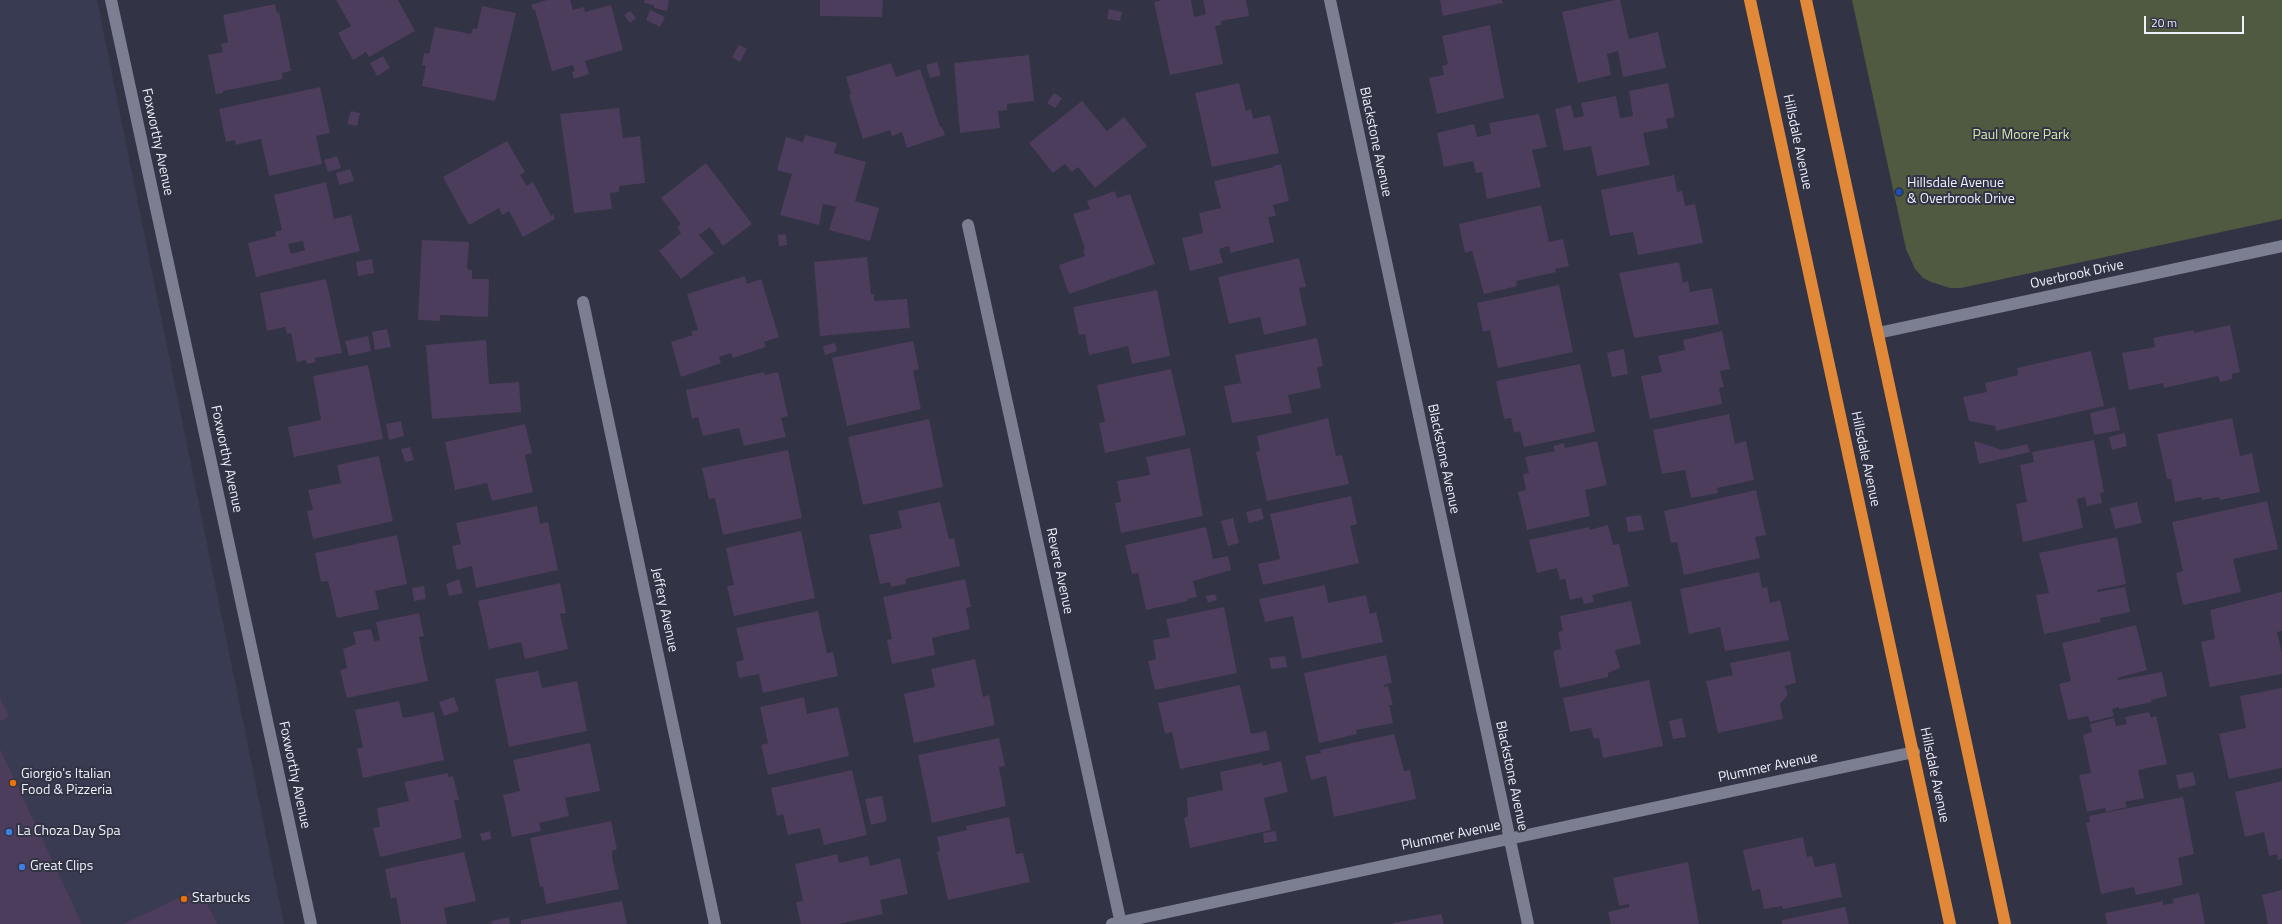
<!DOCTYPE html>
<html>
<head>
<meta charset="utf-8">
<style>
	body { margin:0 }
	#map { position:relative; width:2282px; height:924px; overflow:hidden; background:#323344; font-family:"Titillium Web",sans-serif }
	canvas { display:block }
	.scale { position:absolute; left:2144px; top:16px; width:100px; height:18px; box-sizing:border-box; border:2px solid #eef0fb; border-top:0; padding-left:5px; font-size:12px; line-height:14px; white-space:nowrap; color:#eef0fb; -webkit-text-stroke:3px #323344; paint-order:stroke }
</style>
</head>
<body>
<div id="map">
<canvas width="2282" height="924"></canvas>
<div class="scale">20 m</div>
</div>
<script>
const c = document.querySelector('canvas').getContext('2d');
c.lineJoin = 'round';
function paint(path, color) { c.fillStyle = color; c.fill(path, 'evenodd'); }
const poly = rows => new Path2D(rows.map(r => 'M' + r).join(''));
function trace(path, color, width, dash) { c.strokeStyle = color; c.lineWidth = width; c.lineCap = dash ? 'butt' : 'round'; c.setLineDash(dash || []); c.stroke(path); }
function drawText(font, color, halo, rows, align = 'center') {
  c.font = font + ' "Titillium Web",sans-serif'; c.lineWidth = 4; c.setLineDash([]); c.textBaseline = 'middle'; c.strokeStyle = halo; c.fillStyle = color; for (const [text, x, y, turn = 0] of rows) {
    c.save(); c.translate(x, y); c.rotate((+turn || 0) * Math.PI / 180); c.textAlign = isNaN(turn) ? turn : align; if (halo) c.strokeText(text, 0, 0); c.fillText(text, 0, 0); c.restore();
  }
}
const built = poly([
	[0,0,97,0,284,924,0,924]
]);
const green = poly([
	[1852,0,2282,0,2282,219,1961,288,1950,288,1931,282,1923,278,1915,269,1906,249]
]);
const building = poly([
	[336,0,398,0,415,31,369,57,366,52,353,60,338,33,351,26],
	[547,0,570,0,573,10,584,7,585,12,611,5,623,50,585,61,589,74,574,79,572,72,575,71,573,65,552,71,535,10,533,10,531,5],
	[645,0,669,0,667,11,654,8,654,5,644,3],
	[820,0,883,0,882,17,820,16],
	[1162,0,1191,0,1194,17,1206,14,1203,0,1246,0,1249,16,1221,21,1221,25,1215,26,1223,64,1170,75,1154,2],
	[1440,0,1502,0,1503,3,1443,16],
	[1615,0,1620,0,1629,39,1658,32,1666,68,1623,77,1618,51,1607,54,1611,75,1578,83,1562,12],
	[275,4,277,13,279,12,291,71,282,73,283,79,223,91,223,93,216,94,208,55,223,52,221,44,228,42,223,15],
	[482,6,516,13,495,101,422,86,426,66,422,65,424,53,429,54,435,27,471,34,473,28,477,29],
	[1109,9,1122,12,1120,21,1107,19],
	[650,10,665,17,660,27,646,20],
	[630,11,636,18,630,23,624,15],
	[1490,25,1504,98,1437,114,1429,78,1444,75,1442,66,1448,64,1442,36],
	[739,45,747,49,740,62,732,57],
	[1029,55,1034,101,1007,104,1007,110,998,111,1000,128,960,133,954,63],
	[383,56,390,68,377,76,370,63],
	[937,62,941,75,930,78,926,65],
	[891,63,896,77,920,69,940,127,942,127,945,135,907,148,902,132,892,136,890,130,863,139,849,95,851,94,846,77],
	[1239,83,1246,111,1251,109,1253,119,1270,115,1279,153,1212,167,1195,93],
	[1668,83,1675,117,1666,119,1668,128,1643,133,1650,165,1597,176,1591,146,1564,151,1555,109,1571,105,1574,118,1584,116,1581,103,1616,96,1620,118,1633,116,1629,91],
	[320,87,330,133,316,136,322,164,269,176,261,139,236,145,235,140,226,142,219,109],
	[1054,93,1062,98,1055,108,1047,103],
	[1082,101,1107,131,1124,117,1147,146,1095,188,1078,167,1072,172,1065,164,1053,173,1029,143],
	[619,108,623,138,640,136,645,183,619,186,619,192,610,193,612,209,574,213,560,114],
	[351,111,360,113,357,126,347,124],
	[1539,114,1547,147,1532,150,1541,187,1487,199,1482,172,1476,173,1473,161,1444,167,1437,133,1474,124,1477,137,1491,134,1489,123],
	[805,135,837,143,834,153,866,162,855,201,879,208,870,241,829,230,836,207,823,204,819,225,780,215,792,174,777,170,786,137,803,142],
	[507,141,525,172,520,175,527,186,533,182,551,216,553,214,555,219,523,237,509,211,502,215,499,208,469,225,443,177],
	[337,156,341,168,328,172,324,160],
	[706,163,752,224,723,246,710,227,699,235,714,253,681,279,659,251,681,233,677,227,681,224,661,198],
	[1281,164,1289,201,1273,205,1276,216,1268,217,1274,242,1230,253,1229,246,1219,249,1223,263,1190,271,1182,238,1203,233,1199,213,1221,208,1214,181,1274,167,1273,166],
	[350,169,354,181,339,185,336,173],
	[1674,175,1677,192,1682,191,1685,206,1695,204,1703,243,1638,255,1633,232,1610,236,1601,190],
	[326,182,334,219,351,215,360,251,256,277,248,243,276,236,275,232,282,230,274,195],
	[303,241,305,250,291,254,288,244],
	[1115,191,1117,198,1130,194,1155,264,1069,294,1059,265,1085,256,1083,250,1085,249,1073,214,1090,209,1087,201],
	[1541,205,1549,242,1563,239,1569,266,1555,269,1556,272,1516,281,1517,286,1484,294,1472,251,1465,253,1459,224],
	[786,234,787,245,779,246,778,235],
	[422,240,469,242,467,269,472,270,472,279,489,279,488,317,440,315,440,321,418,320],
	[867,257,871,294,874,294,874,301,907,299,910,328,820,336,814,262],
	[1299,258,1306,287,1299,288,1307,325,1264,335,1260,317,1229,324,1218,277],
	[372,259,374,273,358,276,356,262],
	[1679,262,1683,283,1688,281,1690,292,1712,288,1719,324,1634,338,1619,273],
	[745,276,747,284,761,279,779,337,764,342,766,347,733,358,731,353,719,357,721,363,681,377,671,342,693,335,691,331,698,330,687,294],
	[326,279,342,353,315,358,316,362,307,364,306,360,297,362,291,333,287,334,285,327,267,331,260,293],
	[1559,285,1573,352,1498,368,1490,330,1483,332,1477,303],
	[1157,290,1170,356,1132,364,1128,346,1089,355,1085,334,1079,335,1073,307],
	[2230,325,2240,372,2232,374,2232,379,2220,382,2218,376,2164,388,2163,383,2129,390,2122,353,2155,347,2153,338,2194,330,2194,333],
	[387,329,391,347,375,350,372,332],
	[1722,331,1730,369,1720,371,1724,387,1719,388,1722,404,1650,419,1641,376,1662,372,1658,356,1685,350,1683,340],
	[368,336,371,351,349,356,345,341],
	[1317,338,1323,366,1317,368,1321,388,1288,395,1292,413,1232,423,1224,386,1241,383,1235,355],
	[486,340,489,384,519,382,521,412,432,419,426,345],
	[913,341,919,369,913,371,921,409,847,426,832,358],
	[835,343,837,351,825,355,823,346],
	[1624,349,1628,374,1612,377,1607,353],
	[2091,351,2104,406,1996,431,1995,426,1969,421,1963,397,1987,392,1985,383,2018,375,2017,368],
	[1580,364,1595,432,1524,447,1520,431,1514,433,1511,418,1504,419,1496,381],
	[368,365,383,439,294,457,288,427,321,420,313,376],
	[1171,369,1186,435,1105,453,1099,423,1105,422,1097,385],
	[764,372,765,375,778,372,788,416,781,418,786,437,744,446,739,428,703,436,698,417,692,419,686,390],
	[2115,407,2120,430,2094,435,2090,413],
	[1729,414,1735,444,1746,441,1754,480,1717,488,1718,493,1691,498,1685,470,1662,474,1653,430],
	[1328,418,1336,456,1342,455,1349,484,1267,501,1256,452,1260,451,1257,436],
	[2232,418,2240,456,2252,453,2260,492,2220,500,2219,497,2202,500,2201,497,2175,502,2171,479,2167,479,2157,434],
	[929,419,943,487,863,505,848,437],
	[401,421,404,436,389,440,386,424],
	[525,424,532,453,525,455,533,492,492,501,487,483,455,490,445,442],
	[2125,433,2127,446,2112,450,2109,437],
	[2094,440,2104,492,2100,493,2102,503,2087,506,2085,497,2077,499,2083,528,2023,542,2016,504,2027,502,2020,465,2034,462,2032,452],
	[1597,441,1607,485,1585,490,1590,516,1527,530,1518,492,1526,490,1523,474,1529,473,1525,457,1555,451,1553,446,1564,443,1565,448],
	[1975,441,2002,450,2027,444,2030,452,1979,464,1974,442],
	[410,447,414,460,405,462,401,449],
	[1190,448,1203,516,1121,533,1115,503,1121,502,1117,481,1150,475,1146,457],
	[788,450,802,518,723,535,715,498,709,499,702,468],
	[379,456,393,521,313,539,307,511,313,510,308,490,341,483,337,465],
	[1756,490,1766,535,1755,537,1760,558,1684,575,1677,542,1671,543,1664,511],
	[1351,496,1357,524,1350,526,1359,563,1263,585,1258,564,1280,559,1270,514],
	[2267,501,2278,549,2233,559,2241,592,2183,605,2176,573,2183,571,2172,522],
	[940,502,949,539,954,538,960,566,905,579,906,584,891,587,890,582,880,584,869,535,902,528,898,511],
	[2137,502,2142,523,2115,529,2110,508],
	[537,506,540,524,548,522,558,570,476,588,472,566,457,570,452,546,461,544,456,523],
	[1261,508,1264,519,1249,523,1246,512],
	[1641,515,1644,530,1628,532,1626,517],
	[1233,518,1239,543,1228,546,1221,521],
	[1608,525,1613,545,1619,544,1629,586,1592,595,1594,602,1584,604,1582,597,1570,600,1565,579,1560,580,1557,568,1537,573,1529,540,1589,527,1589,530],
	[1206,527,1213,559,1228,556,1231,570,1193,581,1197,597,1187,599,1188,601,1146,610,1138,573,1132,574,1125,545],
	[801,531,815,598,734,616,727,586,734,585,726,548],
	[397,535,407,584,375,591,379,609,337,618,328,581,321,582,315,553],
	[2117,537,2126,584,2097,590,2098,592,2125,587,2130,612,2100,618,2101,622,2044,634,2036,595,2049,593,2039,553],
	[1759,572,1762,588,1767,587,1770,603,1780,600,1789,640,1725,651,1720,627,1689,634,1680,589],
	[459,579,463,593,449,596,446,584],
	[965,579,971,607,966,608,970,629,932,638,935,655,892,664,887,640,892,639,883,597],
	[560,583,566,613,560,614,568,649,525,659,521,642,489,649,478,601],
	[1325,585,1328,603,1366,595,1370,614,1376,612,1383,642,1302,659,1293,616,1265,622,1259,599],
	[424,586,426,599,414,601,412,588],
	[2282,592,2282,631,2277,632,2282,653,2282,674,2210,687,2201,642,2215,639,2210,610],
	[1215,594,1217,600,1208,603,1206,596],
	[1631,601,1641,644,1615,650,1620,668,1608,673,1608,677,1560,688,1553,651,1561,649,1558,632,1563,631,1560,616],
	[1224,607,1237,673,1155,690,1148,661,1156,659,1153,640,1170,637,1166,619],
	[818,611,827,653,833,652,838,676,763,693,759,674,739,678,736,662,744,660,736,628],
	[419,613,424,636,419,637,428,681,347,698,340,670,347,668,343,649,356,644,353,632,371,629,374,641,380,640,376,622],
	[2136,625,2147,670,2117,678,2118,680,2162,672,2167,696,2151,700,2152,702,2119,709,2119,707,2112,709,2114,716,2090,722,2088,716,2068,720,2059,684,2071,681,2062,643],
	[1790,651,1796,683,1784,686,1787,690,1787,696,1780,704,1783,719,1718,733,1706,681,1733,675,1730,663],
	[1386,655,1392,683,1384,685,1384,687,1388,686,1393,705,1389,705,1393,723,1356,730,1357,734,1319,743,1304,673],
	[1285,656,1287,667,1271,669,1269,658],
	[975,659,983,697,989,695,995,725,914,743,904,694,935,687,931,669],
	[538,671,542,688,577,681,587,731,509,747,495,679],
	[1649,680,1663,746,1603,758,1599,738,1594,739,1591,728,1570,732,1563,698],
	[1240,685,1251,734,1266,731,1270,750,1180,769,1172,732,1165,734,1158,703],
	[2282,688,2282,768,2229,779,2219,734,2246,728,2240,696],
	[454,697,459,711,444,716,439,702],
	[804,697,807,714,838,707,849,756,768,775,761,745,768,743,760,707],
	[0,698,9,717,0,721],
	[399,701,403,718,434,712,444,760,363,778,357,749,363,747,355,710],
	[2149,712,2151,718,2156,716,2167,764,2138,770,2144,798,2125,802,2127,807,2106,812,2105,808,2087,812,2079,775,2091,773,2083,735,2092,732,2090,724,2114,718,2116,726,2127,724,2125,717],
	[1682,718,1686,737,1673,739,1669,721],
	[1394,734,1404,771,1410,770,1416,799,1334,817,1326,776,1311,780,1305,756,1321,753,1320,750],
	[999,738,1005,766,999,767,1006,806,932,823,918,755],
	[590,743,600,791,565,798,569,816,539,823,541,831,512,837,503,795,520,791,513,760],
	[0,749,82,924,0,924],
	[1281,761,1288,792,1264,798,1271,830,1190,848,1184,818,1188,816,1187,798,1223,790,1220,772,1262,763,1262,766],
	[852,770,867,835,824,845,820,828,788,835,783,814,777,816,771,788],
	[2193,772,2196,785,2179,789,2176,775],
	[448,773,448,777,453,776,459,800,454,800,462,838,380,857,373,828,380,827,377,808,409,801,404,782],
	[2282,781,2282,859,2278,860,2277,854,2269,856,2264,832,2245,837,2235,792],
	[882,796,887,821,871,825,865,799],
	[2183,797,2194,854,2178,858,2183,885,2136,895,2134,887,2101,894,2086,823,2090,822,2089,816],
	[1009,817,1016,854,1023,853,1030,882,948,900,937,852,940,851,937,837,967,830,966,826],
	[611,821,617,849,612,851,612,857,619,889,546,904,543,887,540,887,530,838],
	[490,831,491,839,482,841,480,834],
	[1276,831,1277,841,1264,843,1263,833],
	[1803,837,1807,857,1812,856,1815,867,1835,863,1842,897,1783,909,1782,906,1764,909,1760,889,1752,891,1743,850],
	[464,852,476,901,444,908,447,924,401,924,396,897,391,899,385,869],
	[837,854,839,863,868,856,870,866,900,858,908,894,880,900,883,914,838,924,801,924,796,902,803,901,795,864],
	[1688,862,1699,924,1611,924,1608,912,1629,907,1629,904,1619,906,1613,878],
	[200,888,217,924,123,924],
	[2282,890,2282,924,2268,924,2262,895],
	[2199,893,2205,924,2107,924,2105,913,2163,901,2163,905,2174,903,2172,899],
	[622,901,627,924,521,924,521,920],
	[1845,907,1849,924,1782,924,1782,920],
	[1441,914,1444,924,1393,924,1393,923],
	[509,917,510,924,492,924,491,921]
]);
const minor = poly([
	[111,0,311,924],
	[1330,0,1528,924],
	[968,225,1121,924],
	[583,302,715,924],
	[1878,333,2282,246],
	[1112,924,1914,752]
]);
const highway = poly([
	[1750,0,1950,924],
	[1806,0,2005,924]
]);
const markers = [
	[1899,192,4,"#1a4fb4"],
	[13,783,4,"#e8710a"],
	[9,832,4,"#3f7fe0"],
	[22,867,4,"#3f7fe0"],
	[184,899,4,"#e8710a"]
];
const parkNames = [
	["Paul Moore Park",2021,136]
];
const streetNames = [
	["Foxworthy Avenue",157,142,78],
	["Blackstone Avenue",1375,142,78],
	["Hillsdale Avenue",1797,142,78],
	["Overbrook Drive",2077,275,-12],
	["Foxworthy Avenue",226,459,78],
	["Blackstone Avenue",1443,459,78],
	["Hillsdale Avenue",1865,459,78],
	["Revere Avenue",1059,571,78],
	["Jeffery Avenue",664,610,78],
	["Plummer Avenue",1768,768,-12],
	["Foxworthy Avenue",294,775,78],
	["Hillsdale Avenue",1934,775,78],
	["Blackstone Avenue",1511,776,78],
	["Plummer Avenue",1451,836,-12]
];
const poiNames = [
	["Hillsdale Avenue",1907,184],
	["& Overbrook Drive",1907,200],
	["Giorgio's Italian",21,775],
	["Food & Pizzeria",21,791],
	["La Choza Day Spa",17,832],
	["Great Clips",30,867],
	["Starbucks",192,899]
];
paint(built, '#393b52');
paint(green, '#4f5a41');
paint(building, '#4c3d5d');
trace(minor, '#7c7f92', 12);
trace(highway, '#e18938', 12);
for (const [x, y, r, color] of markers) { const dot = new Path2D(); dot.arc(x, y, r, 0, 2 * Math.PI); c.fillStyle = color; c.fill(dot); trace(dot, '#323344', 1.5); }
drawText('14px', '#cfe9aa', '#323344', parkNames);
drawText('14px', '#eef0fb', '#323344', streetNames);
drawText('14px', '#eef0fb', '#323344', poiNames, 'left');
</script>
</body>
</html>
